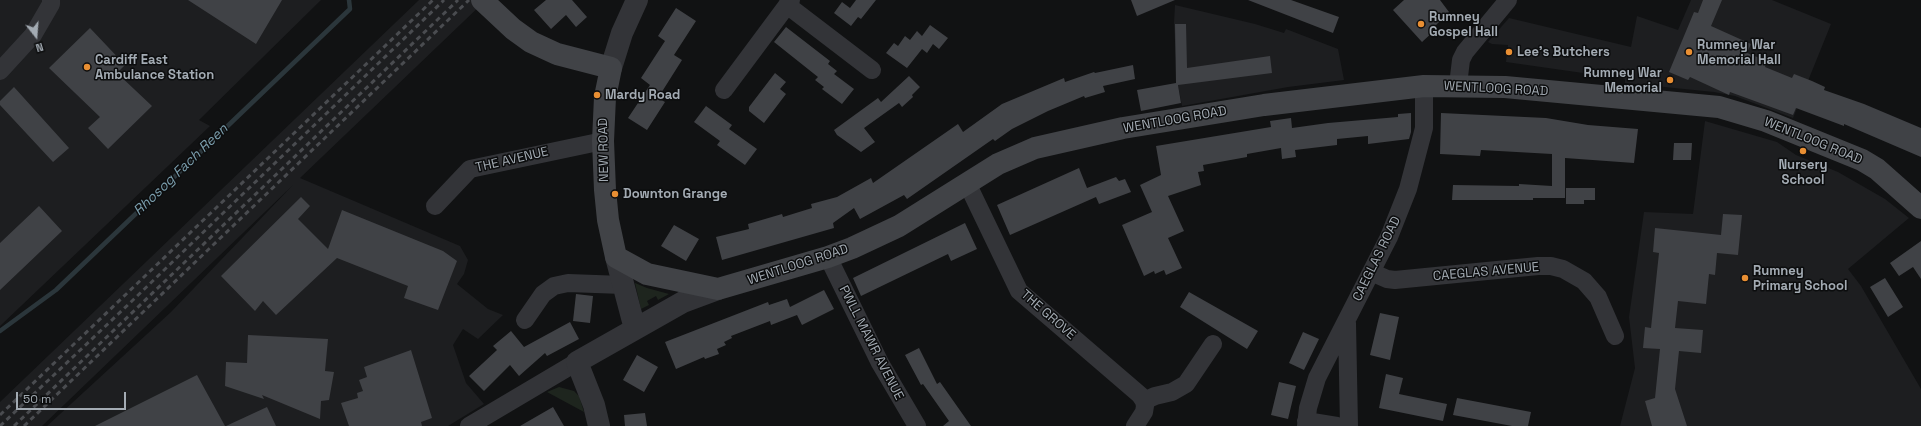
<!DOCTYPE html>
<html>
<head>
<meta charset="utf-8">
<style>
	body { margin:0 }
	#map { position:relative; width:1921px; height:426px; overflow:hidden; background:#111213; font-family:"Space Grotesk",sans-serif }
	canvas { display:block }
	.north { position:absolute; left:16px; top:16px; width:40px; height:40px; -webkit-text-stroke:3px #0c0d0e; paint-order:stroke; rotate:163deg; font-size:11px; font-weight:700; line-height:16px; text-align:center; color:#a3abb3 }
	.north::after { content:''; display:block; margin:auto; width:14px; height:18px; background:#a3abb3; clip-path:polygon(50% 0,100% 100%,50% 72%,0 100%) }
	.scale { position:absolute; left:16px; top:392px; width:110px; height:18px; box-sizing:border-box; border:2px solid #a3abb3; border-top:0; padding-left:5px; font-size:12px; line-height:14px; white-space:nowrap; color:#a3abb3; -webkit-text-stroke:3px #0c0d0e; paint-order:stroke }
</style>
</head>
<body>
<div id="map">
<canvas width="1921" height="426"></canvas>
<div class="north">N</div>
<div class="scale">50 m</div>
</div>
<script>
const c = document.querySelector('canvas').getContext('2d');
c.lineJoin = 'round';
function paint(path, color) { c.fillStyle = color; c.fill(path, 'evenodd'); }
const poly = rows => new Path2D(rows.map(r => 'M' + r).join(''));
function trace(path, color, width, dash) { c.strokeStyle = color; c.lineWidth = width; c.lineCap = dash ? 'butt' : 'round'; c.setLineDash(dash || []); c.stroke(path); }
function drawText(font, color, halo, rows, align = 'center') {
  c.font = font + ' "Space Grotesk",sans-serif'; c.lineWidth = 3; c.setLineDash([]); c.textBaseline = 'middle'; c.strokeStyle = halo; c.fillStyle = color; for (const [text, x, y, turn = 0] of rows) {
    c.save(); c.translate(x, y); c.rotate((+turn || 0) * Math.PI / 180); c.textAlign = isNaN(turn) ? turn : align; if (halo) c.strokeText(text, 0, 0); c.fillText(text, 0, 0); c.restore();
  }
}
const built = poly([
	[0,0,321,0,199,120,210,126,0,326],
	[419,0,486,0,300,178,460,246,468,260,464,274,457,284,488,309,503,315,478,339,463,329,453,345,466,383,484,404,448,426,47,426,171,312,293,185,42,426,0,426,0,402],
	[1691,0,1772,0,1831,24,1793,118,1735,96,1714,92,1625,83,1625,79,1506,62,1508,45,1492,44,1488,42,1509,18,1631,47,1637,16,1678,30],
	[1175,5,1255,24,1284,33,1286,29,1338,49,1344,80,1288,87,1182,106,1177,80,1174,23],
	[1705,121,1777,142,1796,155,1838,172,1885,199,1909,218,1848,269,1861,286,1921,389,1921,426,1620,426,1635,368,1629,317,1644,212,1693,214]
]);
const green = poly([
	[635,283,647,288,669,294,658,300,656,296,647,301,649,305,641,309],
	[559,387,574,391,579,396,584,412,547,392]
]);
const stream = poly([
	[0,331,56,290,350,9,349,0]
]);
const building = poly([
	[188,0,282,0,256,44],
	[546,0,572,0,587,17,576,27,566,15,551,29,534,10],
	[856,0,876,0,861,19,858,17,851,26,834,13,842,2,850,8],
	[1131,0,1175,0,1137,16],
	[1248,0,1291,0,1339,17,1333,33],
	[1404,0,1440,0,1449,12,1432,29,1434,31,1422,42,1393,10],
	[1703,0,1722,0,1711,26,1751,44,1747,53,1767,61,1765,67,1792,78,1794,74,1812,81,1825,87,1824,90,1864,104,1921,128,1921,157,1844,124,1844,126,1796,108,1793,115,1730,92,1729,95,1690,77,1688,80,1669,72,1694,12,1698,13],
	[676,8,696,21,674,55,682,60,658,98,665,102,647,130,628,118,650,85,641,78,665,41,658,36],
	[1175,24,1186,24,1187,68,1270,56,1272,73,1178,85,1181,103,1141,111,1137,90,1176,83],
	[930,25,948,38,939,49,933,44,927,53,922,49,907,68,886,53,894,43,898,46,905,36,910,40,917,31,922,36],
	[786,27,830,61,828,64,837,71,834,74,854,89,842,104,822,89,824,87,815,80,818,77,774,42],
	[90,28,125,65,117,73,152,106,108,149,88,128,100,117,49,68],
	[1133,65,1135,79,1103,86,1105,92,1085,98,1084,96,1048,111,1012,129,995,141,993,139,907,199,904,195,860,219,854,208,833,223,834,228,722,260,716,237,749,229,748,224,782,214,783,217,812,208,811,204,837,197,871,178,873,183,958,124,963,132,1002,104,1064,78,1065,82,1094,72,1095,73],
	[775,73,786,82,780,89,786,94,764,123,749,111,749,107],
	[909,76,920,87,912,95,913,97,902,107,899,103,864,128,875,142,861,152,837,135,834,130,878,98,881,102],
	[14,87,69,148,53,162,0,105,0,101],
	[706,106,732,125,729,129,757,149,745,165,717,145,720,141,694,122],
	[1411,113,1411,132,1409,139,1368,144,1368,136,1337,139,1337,145,1295,150,1296,157,1282,159,1281,148,1247,154,1247,157,1203,165,1204,171,1198,172,1201,185,1168,196,1184,231,1168,238,1182,268,1166,275,1164,270,1155,274,1154,271,1144,276,1122,225,1152,212,1140,185,1161,175,1156,146,1271,127,1270,121,1291,118,1292,128,1328,123,1398,117,1398,114],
	[1441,113,1546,118,1588,125,1638,129,1634,163,1565,158,1565,198,1533,198,1533,200,1452,200,1453,185,1519,186,1519,184,1552,186,1552,154,1481,150,1480,156,1440,154],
	[1674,143,1692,143,1691,160,1673,160],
	[1079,168,1087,188,1116,177,1119,181,1125,179,1131,192,1099,204,1096,197,1010,235,997,205],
	[1566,188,1595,188,1595,200,1584,200,1584,204,1566,204],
	[301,197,310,206,298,219,328,249,342,210,443,251,457,261,438,310,404,298,408,286,337,258,276,315,263,301,255,311,221,276],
	[39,206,62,231,0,290,0,243],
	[1723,214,1742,215,1738,255,1717,253,1715,275,1709,274,1706,304,1678,301,1675,328,1703,330,1701,353,1679,351,1675,389,1687,426,1652,426,1645,401,1655,398,1660,349,1643,348,1645,327,1651,328,1659,253,1653,252,1655,228,1721,235],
	[965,223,977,249,951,261,948,254,861,296,853,278],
	[674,225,699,239,686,261,661,246],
	[1921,241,1921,279,1913,267,1899,276,1890,263],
	[1885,278,1903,307,1888,317,1870,287],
	[824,290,834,309,802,325,797,315,771,325,770,321,731,336,732,338,724,342,726,345,717,349,719,354,705,359,704,357,676,369,665,342,768,302,769,305,787,299,790,307],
	[1189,292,1258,331,1247,349,1180,307],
	[576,294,593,296,590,323,573,321],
	[1380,313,1399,317,1390,360,1370,355],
	[570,322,579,339,547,356,545,353,519,376,510,365,484,391,469,376,497,350,493,346,511,331,524,347],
	[1303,332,1319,339,1304,370,1289,363],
	[248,335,328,339,325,371,334,372,329,400,321,401,320,419,262,395,264,399,225,386,226,362,247,363],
	[919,348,937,384,940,382,971,426,943,426,949,421,923,384,921,385,905,355],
	[411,350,432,418,421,422,422,426,349,426,341,403,358,398,357,393,363,391,359,380,367,377,364,367],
	[637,355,658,367,644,392,623,380],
	[1386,374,1403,378,1399,394,1447,404,1443,421,1379,408],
	[197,375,225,426,95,426],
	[1279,382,1296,386,1288,419,1271,415],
	[1457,398,1531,412,1528,426,1512,426,1453,415],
	[267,407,276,426,226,426],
	[553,407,564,426,520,426],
	[645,413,647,426,625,426,624,415]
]);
const minor = poly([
	[787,5,872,70],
	[0,71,33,35,51,4,51,0],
	[1458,85,1461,60,1465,52,1508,0],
	[724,90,791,0],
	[967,183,1019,291,1140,395,1144,401,1145,406,1144,412,1135,426],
	[435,206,470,169,603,141],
	[828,257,880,363,917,426],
	[1371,272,1387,279,1395,280,1538,266,1551,266,1563,269,1584,281,1598,297,1615,336],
	[525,320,543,294,554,286,568,283,623,285],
	[1347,323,1349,426],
	[1144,401,1155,396,1172,392,1186,384,1213,344],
	[1306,421,1337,426],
	[469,426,577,362],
	[1306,426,1308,408,1317,378,1389,237,1408,189,1424,128,1424,86]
]);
const tertiary = poly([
	[611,68,622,33,637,0],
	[616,257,635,329],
	[599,426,594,405,577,362,683,302,718,289]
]);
const secondary = poly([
	[482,0,513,29,531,42,557,54,611,68,605,97,603,141,605,190,608,220,616,257,647,274,718,289,828,257,852,248,899,226,998,164,1035,148,1123,128,1264,105,1424,86,1505,87,1719,107,1766,121,1862,160,1877,169,1921,208]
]);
const rail = poly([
	[0,415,433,0],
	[0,426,132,301,444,0],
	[14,426,458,0],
	[24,426,469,0]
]);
const markers = [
	[1421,24,4,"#e98f33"],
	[1509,52,4,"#e98f33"],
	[1689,52,4,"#e98f33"],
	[87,67,4,"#e98f33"],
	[1670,80,4,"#e98f33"],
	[597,95,4,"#e98f33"],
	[1803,151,4,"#e98f33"],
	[615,194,4,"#e98f33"],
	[1745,278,4,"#e98f33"]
];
const poiNames = [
	["Rumney",1429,17],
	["Gospel Hall",1429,32],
	["Rumney War",1697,45],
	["Memorial Hall",1697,60],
	["Lee's Butchers",1517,52],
	["Cardiff East",95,60],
	["Ambulance Station",95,75],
	["Rumney War",1662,73,"right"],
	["Memorial",1662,88,"right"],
	["Mardy Road",605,95],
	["Nursery",1803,165,"center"],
	["School",1803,180,"center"],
	["Downton Grange",623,194],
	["Rumney",1753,271],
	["Primary School",1753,286]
];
const streetNames = [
	["WENTLOOG ROAD",1496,89,3],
	["WENTLOOG ROAD",1175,120,-10],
	["WENTLOOG ROAD",1813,141,22],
	["NEW ROAD",604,150,-91],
	["THE AVENUE",512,160,-13],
	["CAEGLAS ROAD",1377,259,-64],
	["WENTLOOG ROAD",798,265,-18],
	["CAEGLAS AVENUE",1486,272,-5],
	["THE GROVE",1048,315,41],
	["PWLL MAWR AVENUE",871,343,63]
];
const waterNames = [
	["Rhosog Fach Reen",181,170,-44]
];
paint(built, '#1d1e20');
paint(green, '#1e251e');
trace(stream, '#2b363b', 4.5);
paint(building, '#404246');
trace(minor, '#333438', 18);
trace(tertiary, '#333438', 22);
trace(secondary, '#414347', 22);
trace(rail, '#4a4c50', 3, [5, 4]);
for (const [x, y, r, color] of markers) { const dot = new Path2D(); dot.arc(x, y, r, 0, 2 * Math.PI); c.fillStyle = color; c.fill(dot); trace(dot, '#0c0d0e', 1.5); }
drawText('bold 13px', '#a3abb3', '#0c0d0e', poiNames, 'left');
drawText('13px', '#a3abb3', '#0c0d0e', streetNames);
drawText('italic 14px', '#7b9ead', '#0c0d0e', waterNames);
</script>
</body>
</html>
